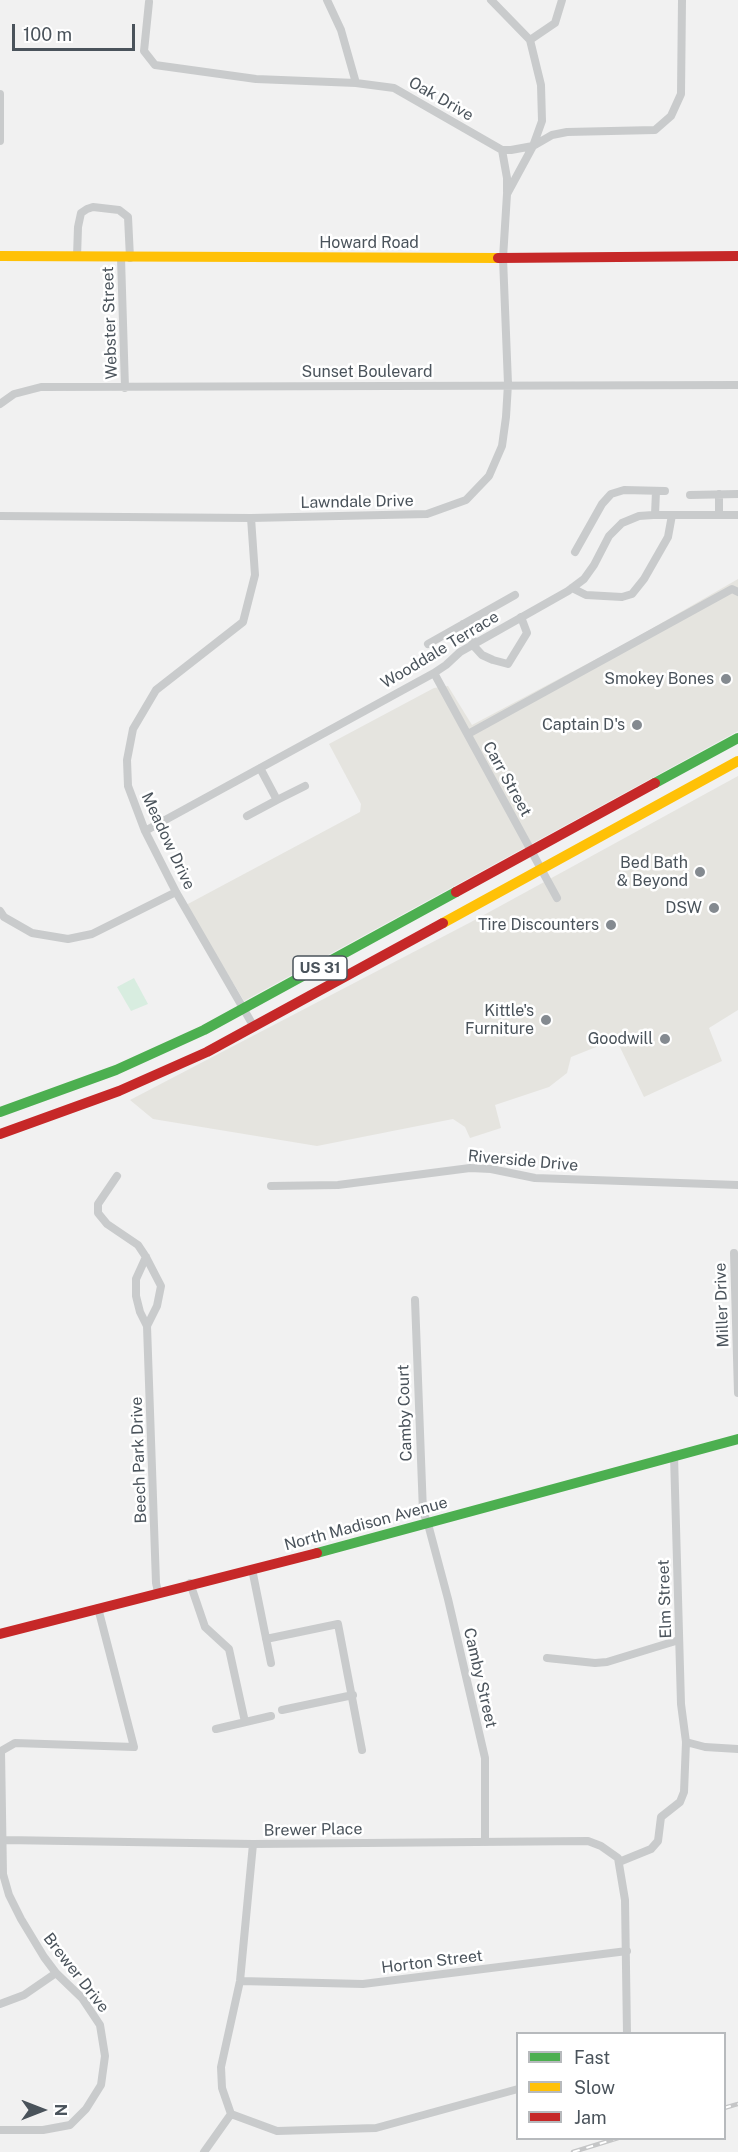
<!DOCTYPE html>
<html>
<head>
<meta charset="utf-8">
<style>
	body { margin:0 }
	#map { position:relative; width:738px; height:2152px; overflow:hidden; background:#f1f1f1; font-family:"Public Sans",sans-serif }
	canvas { display:block }
	.legend { position:absolute; left:516px; top:2032px; width:210px; height:108px; box-sizing:border-box; background:#fff; border:2px solid #b7babd; margin:0; padding:8px 10px; list-style:none; font-size:18px; color:#4a535b }
	.legend li { display:flex; align-items:center; gap:12px; height:30px }
	.legend b { width:30px; border:2px solid #b7babd }
	.north { position:absolute; left:12px; top:2080px; width:60px; height:60px; -webkit-text-stroke:4px #fff; paint-order:stroke; rotate:90deg; font-size:16px; font-weight:700; line-height:24px; text-align:center; color:#4a535b }
	.north::after { content:''; display:block; margin:auto; width:21px; height:27px; background:#4a535b; clip-path:polygon(50% 0,100% 100%,50% 72%,0 100%) }
	.scale { position:absolute; left:12px; top:24px; width:123px; height:27px; box-sizing:border-box; border:3px solid #4a535b; border-top:0; padding-left:8px; font-size:18px; line-height:21px; white-space:nowrap; color:#4a535b; -webkit-text-stroke:4px #fff; paint-order:stroke }
</style>
</head>
<body>
<div id="map">
<canvas width="738" height="2152"></canvas>
<ul class="legend">
<li><b style="height:8px;background:#4caf50"></b>Fast</li>
<li><b style="height:8px;background:#ffc107"></b>Slow</li>
<li><b style="height:8px;background:#c62828"></b>Jam</li>
</ul>
<div class="north">N</div>
<div class="scale">100 m</div>
</div>
<script>
const c = document.querySelector('canvas').getContext('2d');
c.lineJoin = 'round';
function paint(path, color) { c.fillStyle = color; c.fill(path, 'evenodd'); }
const poly = rows => new Path2D(rows.map(r => 'M' + r).join(''));
function trace(path, color, width, dash) { c.strokeStyle = color; c.lineWidth = width; c.lineCap = dash ? 'butt' : 'round'; c.setLineDash(dash || []); c.stroke(path); }
function drawText(font, color, halo, rows, align = 'center') {
  c.font = font + ' "Public Sans",sans-serif'; c.lineWidth = 5; c.setLineDash([]); c.textBaseline = 'middle'; c.strokeStyle = halo; c.fillStyle = color; for (const [text, x, y, turn = 0] of rows) {
    c.save(); c.translate(x, y); c.rotate((+turn || 0) * Math.PI / 180); c.textAlign = isNaN(turn) ? turn : align; if (halo) c.strokeText(text, 0, 0); c.fillText(text, 0, 0); c.restore();
  }
}
const commercial = poly([
	[738,579,738,731,244,1001,186,905,360,812,361,804,329,744,434,688,448,686,472,725,632,640],
	[738,776,738,1010,709,1028,722,1061,644,1097,616,1039,571,1057,567,1073,549,1087,495,1105,501,1128,470,1138,465,1127,453,1119,317,1146,153,1119,130,1100,471,922]
]);
const green = poly([
	[134,978,148,1004,131,1011,117,987]
]);
const street = poly([
	[327,0,341,30,356,83],
	[149,2,144,51,155,65,256,79,356,83,394,88,502,150,511,150,533,146,552,135,567,132,655,130,671,116,681,94,682,0],
	[530,40,555,23,562,0],
	[0,94,0,141],
	[502,150,507,178,507,192],
	[77,257,78,227,81,213,87,209,93,207,119,210,128,217,130,258],
	[121,258,125,388],
	[0,404,14,394,41,387,738,385],
	[690,495,738,494],
	[655,515,656,491],
	[719,515,719,494],
	[0,516,251,518,427,514,466,500,489,476,502,446,506,417,508,384,503,258,507,194,533,146,542,121,541,85,530,40,491,0],
	[251,518,255,575,243,622,156,690,133,729,127,760,128,786,145,831,176,892,254,1027],
	[575,552,602,504,611,494,624,490,665,491],
	[572,588,586,595,622,597,632,594,644,579,668,537,672,515],
	[463,624,475,643],
	[428,644,515,595],
	[472,644,482,655,493,660,508,664,527,633,521,617],
	[434,673,557,898],
	[468,734,732,589,738,592],
	[277,800,305,786],
	[247,816,277,800,260,768],
	[145,831,434,673,446,665,460,652,568,591,584,579,594,565,609,536,622,523,639,516,653,515,738,515],
	[0,911,4,917,32,933,68,939,92,934,176,892],
	[117,1176,98,1204,98,1213,107,1224,138,1245,146,1257],
	[271,1186,338,1185,470,1168,491,1169,535,1178,738,1185],
	[734,1253,738,1393],
	[146,1257,161,1286,157,1306,147,1326,140,1312,136,1296,136,1279,146,1257],
	[415,1300,423,1512,428,1524,448,1599,485,1758,485,1841],
	[147,1326,156,1583,158,1592],
	[252,1569,271,1663],
	[190,1583,205,1627,229,1649,245,1722],
	[266,1639,338,1624,362,1750],
	[547,1658,595,1663,607,1662,679,1640],
	[282,1710,353,1695],
	[216,1729,271,1716],
	[686,1742,705,1747,738,1749],
	[4,1840,253,1844,588,1841,601,1846,618,1858,625,1900,627,2034],
	[619,1862,651,1849,658,1841,661,1817,680,1802,684,1792,686,1742,681,1704,674,1455],
	[240,1981,363,1984,627,1951],
	[0,2004,24,1995,56,1973],
	[231,2114,277,2131,376,2128,518,2089],
	[231,2114,222,2088,221,2067,240,1981,253,1844],
	[0,2130,43,2130,70,2125,86,2109,101,2085,105,2056,100,2025,82,1998,56,1973,44,1957,21,1919,9,1895,3,1874,1,1751,15,1743,134,1747,98,1608],
	[204,2152,231,2114]
]);
const fast = poly([
	[655,783,738,738],
	[0,1112,116,1070,204,1030,456,892],
	[317,1553,738,1439]
]);
const slow = poly([
	[0,256,498,258],
	[443,923,738,761]
]);
const jam = poly([
	[498,258,738,256],
	[456,892,655,783],
	[0,1134,119,1091,207,1052,443,923],
	[0,1634,317,1553]
]);
const rail = poly([
	[724,2108,738,2104],
	[573,2152,618,2138]
]);
const markers = [
	[726,679,6,"#848a90"],
	[637,725,6,"#848a90"],
	[700,872,6,"#848a90"],
	[714,908,6,"#848a90"],
	[611,925,6,"#848a90"],
	[546,1020,6,"#848a90"],
	[665,1039,6,"#848a90"]
];
const shields = [
	[320,968,54]
];
const shieldNames = [
	["US 31",320,968]
];
const streetNames = [
	["Oak Drive",441,99,30],
	["Howard Road",369,243],
	["Webster Street",110,323,-92],
	["Sunset Boulevard",367,372],
	["Lawndale Drive",357,502,-1],
	["Wooddale Terrace",440,650,-31],
	["Carr Street",507,779,61],
	["Meadow Drive",168,841,65],
	["Riverside Drive",523,1161,5],
	["Miller Drive",722,1305,-92],
	["Camby Court",405,1413,-92],
	["Beech Park Drive",139,1460,-92],
	["North Madison Avenue",366,1524,-15],
	["Elm Street",665,1599,-92],
	["Camby Street",480,1678,77],
	["Brewer Place",313,1830,-1],
	["Horton Street",432,1962,-7],
	["Brewer Drive",76,1973,52]
];
const poiNames = [
	["Smokey Bones",714,679],
	["Captain D's",625,725],
	["Bed Bath",688,863],
	["& Beyond",688,881],
	["DSW",702,908],
	["Tire Discounters",599,925],
	["Kittle's",534,1011],
	["Furniture",534,1029],
	["Goodwill",653,1039]
];
paint(commercial, '#e5e4df');
paint(green, '#d8ede0');
trace(street, '#c9cbcc', 8);
trace(fast, '#4caf50', 10);
trace(slow, '#ffc107', 10);
trace(jam, '#c62828', 10);
trace(rail, '#c5c6c7', 4.5);
trace(rail, '#fff', 2, [7]);
for (const [x, y, r, color] of markers) { const dot = new Path2D(); dot.arc(x, y, r, 0, 2 * Math.PI); c.fillStyle = color; c.fill(dot); trace(dot, '#fff', 2); }
for (const [x, y, w] of shields) { const box = new Path2D(); box.roundRect(x - w / 2, y - 12, w, 24, 4.5); c.fillStyle = '#fff'; c.fill(box); trace(box, '#4a535b', 1.5); }
drawText('bold 15px', '#4a535b', null, shieldNames);
drawText('16px', '#4a535b', '#fff', streetNames);
drawText('16px', '#4a535b', '#fff', poiNames, 'right');
</script>
</body>
</html>
